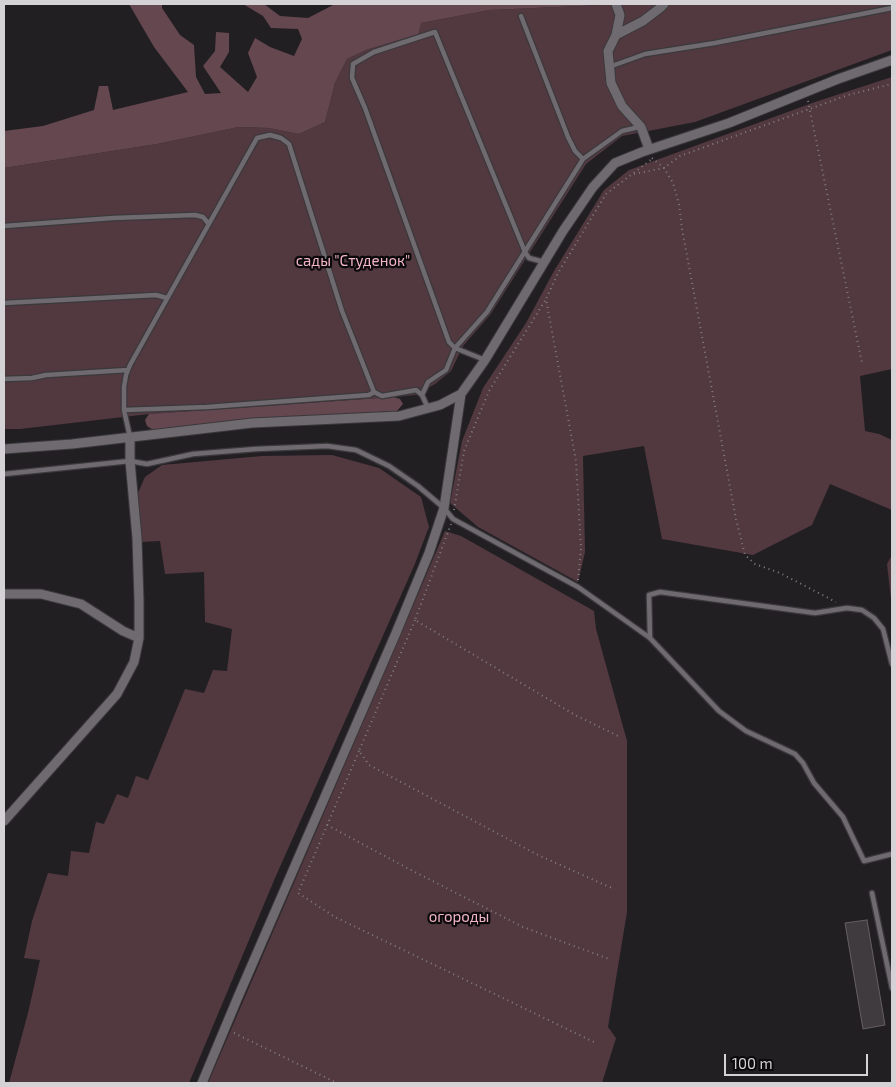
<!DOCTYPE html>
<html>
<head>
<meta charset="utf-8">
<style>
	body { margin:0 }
	#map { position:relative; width:896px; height:1087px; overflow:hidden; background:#221f23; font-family:"Exo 2",sans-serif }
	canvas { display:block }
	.frame { position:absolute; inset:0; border:5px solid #d4d2d5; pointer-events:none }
	.scale { position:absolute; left:724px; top:1054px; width:144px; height:22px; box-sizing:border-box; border:2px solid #d4d2d5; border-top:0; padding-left:6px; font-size:15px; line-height:18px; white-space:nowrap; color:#d4d2d5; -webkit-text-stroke:4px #0b090b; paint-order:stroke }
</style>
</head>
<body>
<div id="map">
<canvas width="896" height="1087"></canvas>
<div class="frame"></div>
<div class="scale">100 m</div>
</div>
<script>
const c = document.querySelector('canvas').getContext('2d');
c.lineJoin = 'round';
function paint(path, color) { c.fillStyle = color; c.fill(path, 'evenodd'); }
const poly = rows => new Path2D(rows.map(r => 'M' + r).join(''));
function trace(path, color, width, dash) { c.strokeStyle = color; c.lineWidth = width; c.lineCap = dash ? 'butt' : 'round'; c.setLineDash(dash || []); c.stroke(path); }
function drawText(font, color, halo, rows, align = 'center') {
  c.font = font + ' "Exo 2",sans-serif'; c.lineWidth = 4.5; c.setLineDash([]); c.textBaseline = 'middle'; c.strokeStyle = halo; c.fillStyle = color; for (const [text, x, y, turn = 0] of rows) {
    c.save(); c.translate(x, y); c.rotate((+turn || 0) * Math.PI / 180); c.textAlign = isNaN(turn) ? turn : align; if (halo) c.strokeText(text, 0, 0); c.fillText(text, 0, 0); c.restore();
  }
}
const green = poly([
	[625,4,892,4,892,50,695,122,622,136,586,164,490,315,463,346,451,371,435,384,415,395,394,397,149,414,20,429,4,429,4,168,157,144,239,127,270,128,299,134,325,122,335,83,347,59,421,23,490,10],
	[892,77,892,369,860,376,865,431,879,434,892,440,892,510,830,484,812,525,753,555,662,539,644,446,583,456,585,552,578,582,478,527,450,503,462,441,483,388,526,323,554,271,604,190,629,170,815,102],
	[332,455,379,468,421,497,429,527,414,566,275,878,189,1083,9,1083,28,1013,40,960,24,958,32,921,48,873,68,876,71,851,89,853,96,822,104,824,117,794,128,798,136,776,148,780,185,689,204,693,213,670,227,671,232,629,205,622,204,572,165,574,160,541,141,542,138,493,145,477,162,465,262,456],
	[445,531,461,536,594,611,596,629,627,741,627,912,608,1027,616,1038,602,1083,208,1083],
	[892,555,892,644,892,608,887,564]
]);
const forest = poly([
	[129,4,162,4,162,8,180,35,194,45,196,77,205,94,221,93,203,66,215,51,216,32,229,33,229,52,220,67,248,92,257,77,248,53,255,38,270,47,294,56,302,39,298,29,271,28,263,16,243,4,264,4,280,16,308,18,335,4,625,4,490,10,421,23,418,34,368,49,347,59,335,83,325,122,299,134,269,128,239,127,157,144,4,168,4,131,43,126,94,110,99,86,108,86,113,110,188,92,154,47],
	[394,397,400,399,403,404,397,411,325,415,153,430,147,426,145,420,149,414]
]);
const building = poly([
	[867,920,885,1025,863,1029,845,923,867,920]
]);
const path = poly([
	[808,101,862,363],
	[652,158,664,168,673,183,679,204,682,229,736,519,745,555,755,564,780,573,836,602],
	[634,174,664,168,680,156,848,95,892,84],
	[454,510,464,451,489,391,546,299],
	[451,524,415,620,575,715,618,736],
	[578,580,581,549,576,461,546,299,558,273,606,194,652,159],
	[415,620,359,751,369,765,538,855,614,889],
	[359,751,298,893,335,917,596,1043],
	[327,825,409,869,523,927,609,959],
	[234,1033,337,1083]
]);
const service = poly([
	[521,16,568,137,575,151,583,159],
	[609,67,645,54,715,43,892,8],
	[4,226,113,218,195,215,203,217,208,223],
	[4,303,156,295,167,298],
	[485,360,455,348,487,312,583,159,622,131,639,127],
	[4,379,32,378,46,375,128,370],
	[422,395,428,382,446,370,455,348,449,342,365,108,352,78,353,64,374,52,435,32,525,252,529,258,544,262],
	[124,410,207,407,369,395,374,392],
	[130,437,124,410,124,387,126,375,130,365,257,138,270,135,281,138,289,144,342,311,374,392,382,396,416,390,422,395,428,408],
	[4,474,130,461,147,464,193,454,256,449,327,446,356,450,389,466,418,486,444,508,453,519,578,587,650,638,719,711,746,731,795,754,803,763,814,783,843,817,864,861,892,854],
	[650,638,649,595,660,592,815,613,847,608,862,610,874,618,883,629,892,664],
	[872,893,892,988]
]);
const minor = poly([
	[616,4,620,15,616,35,608,51,611,83,622,106,641,127,649,149],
	[616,35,643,21,660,8,664,4],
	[4,449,72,444,252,423,399,416,440,405,461,394,485,360,563,231,593,187,615,163,642,152,729,123,838,79,892,60],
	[4,594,41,594,81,604,123,631,139,638],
	[4,821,117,694,134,662,139,638,139,601,137,538,130,461,130,437],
	[202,1083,238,997,396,633,429,553,444,508,461,394]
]);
const parkNames = [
	["сады \"Студенок\"",353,261],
	["огороды",459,917]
];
paint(green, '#523940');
paint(forest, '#654750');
paint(building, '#3f3b3e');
trace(building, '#656063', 1);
trace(service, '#3b393c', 7);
trace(minor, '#3b393c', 11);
trace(path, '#807e81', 2, [1, 4]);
trace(service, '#6e6a6f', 4.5);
trace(minor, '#6e6a6f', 9);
drawText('15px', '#f2b5c6', '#0b090b', parkNames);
</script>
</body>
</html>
